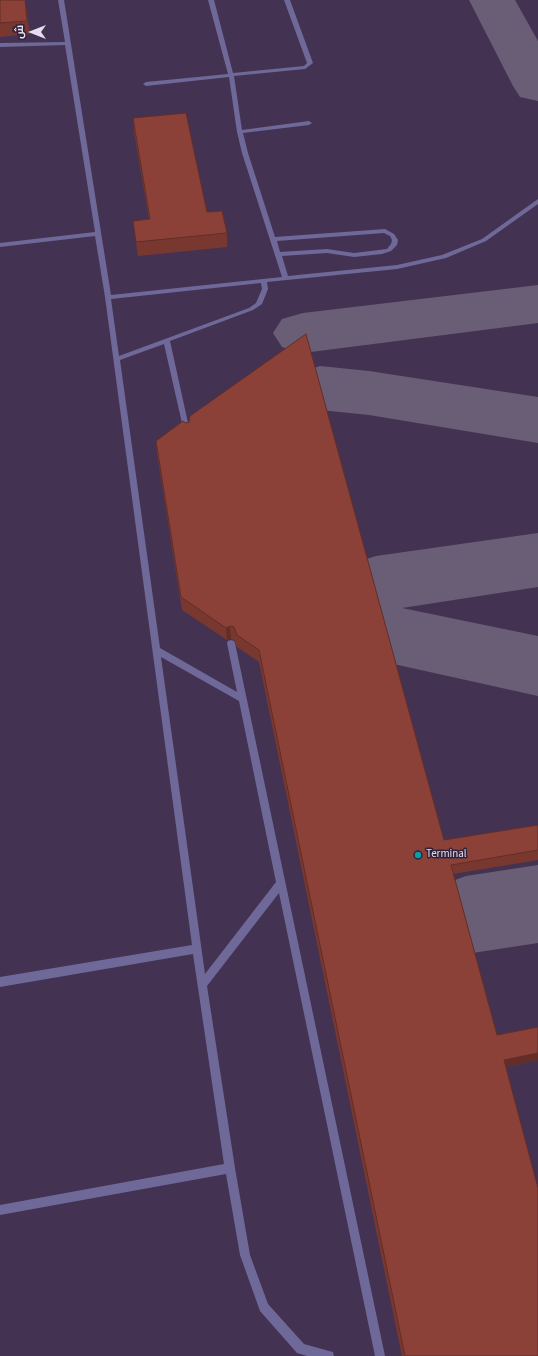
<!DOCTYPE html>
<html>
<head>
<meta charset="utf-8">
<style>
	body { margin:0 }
	#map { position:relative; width:538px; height:1356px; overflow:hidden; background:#3a2c46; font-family:"Source Sans 3",Cairo,sans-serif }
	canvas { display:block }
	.north { position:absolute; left:12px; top:12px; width:40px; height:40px; -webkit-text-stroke:3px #30223b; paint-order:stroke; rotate:270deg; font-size:11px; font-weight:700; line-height:16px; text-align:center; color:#e6ddee }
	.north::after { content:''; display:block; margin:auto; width:14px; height:18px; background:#e6ddee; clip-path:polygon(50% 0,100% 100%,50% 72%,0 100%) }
</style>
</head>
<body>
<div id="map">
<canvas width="538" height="1356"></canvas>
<div class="north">ش</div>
</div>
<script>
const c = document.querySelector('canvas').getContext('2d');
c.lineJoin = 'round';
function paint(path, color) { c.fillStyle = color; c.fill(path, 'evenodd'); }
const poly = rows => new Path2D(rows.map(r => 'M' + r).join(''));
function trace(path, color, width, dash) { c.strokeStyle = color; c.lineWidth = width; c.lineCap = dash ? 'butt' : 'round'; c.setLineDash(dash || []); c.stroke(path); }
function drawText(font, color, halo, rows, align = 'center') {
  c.font = font + ' "Source Sans 3",sans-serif'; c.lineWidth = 3; c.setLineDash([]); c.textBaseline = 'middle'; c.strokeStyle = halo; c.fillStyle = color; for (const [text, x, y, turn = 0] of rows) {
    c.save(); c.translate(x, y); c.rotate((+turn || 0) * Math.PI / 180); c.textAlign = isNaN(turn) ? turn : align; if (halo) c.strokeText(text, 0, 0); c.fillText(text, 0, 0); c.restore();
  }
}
const built = poly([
	[0,0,538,0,538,1356,0,1356]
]);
const taxiway = poly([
	[469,0,515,0,538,41,538,101,520,97,513,86,469,0],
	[538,285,538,323,303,353,282,347,273,333,282,319,303,313,538,285],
	[320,366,369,371,538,397,538,443,369,415,320,410,298,403,289,388,298,373,320,366],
	[538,533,538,587,402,608,538,636,538,696,389,663,363,655,353,634,363,613,372,610,351,604,341,584,351,564,376,556,538,533],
	[538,865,538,943,466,954,436,943,424,915,436,887,466,876,538,865]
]);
const service = poly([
	[58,0,64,0,111,295,282,277,242,153,237,132,229,77,146,86,143,84,146,82,228,74,208,0,214,0,233,73,304,66,307,63,284,0,290,0,313,63,305,69,234,76,242,130,309,121,312,123,309,125,243,133,248,153,275,237,385,229,394,234,398,240,397,245,391,251,382,254,354,257,327,253,282,256,288,276,397,265,442,255,482,239,538,199,538,204,486,241,446,258,397,269,267,282,268,289,262,304,253,310,170,341,190,432,189,434,187,434,184,432,164,344,120,360,160,648,237,692,227,643,228,641,231,640,234,641,235,643,385,1356,375,1356,279,893,207,986,235,1168,250,1255,268,1304,304,1344,329,1351,333,1352,334,1356,307,1356,297,1353,260,1311,240,1255,226,1174,0,1215,0,1205,224,1164,193,954,0,987,0,977,192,945,105,297,95,236,0,247,0,243,95,232,65,45,0,47,0,43,65,42,58,0],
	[384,233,390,236,392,240,391,244,387,249,354,253,327,249,280,252,277,241,384,233],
	[261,283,262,289,256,303,249,308,119,356,111,299,261,283],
	[161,657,239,701,276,882,205,974,161,657]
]);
const wall = poly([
	[0,0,25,0,30,34,0,37],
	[133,118,207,212,227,233,227,247,138,256,133,221,149,219,134,132],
	[156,441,444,840,538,825,538,860,453,874,497,1035,538,1027,538,1060,505,1067,538,1356,402,1356,259,662,237,647,234,640,231,639,227,640,182,610,157,454]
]);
const shadedWall = poly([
	[230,626,231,639,227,640,226,628],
	[538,1053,538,1060,500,1068,504,1060]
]);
const building = poly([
	[0,0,25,0,27,21,0,23,0,0],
	[186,113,207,212,222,211,227,233,136,242,133,221,150,219,133,118,186,113],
	[306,334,444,840,538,825,538,850,451,865,497,1035,538,1027,538,1053,504,1060,538,1188,538,1356,405,1356,259,650,237,635,234,627,230,626,226,628,181,597,156,441,183,421,186,423,189,422,190,416,306,334]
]);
const markers = [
	[418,855,4,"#0f9aa8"]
];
const poiNames = [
	["Terminal",426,855]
];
paint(built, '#443252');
paint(taxiway, '#6a5e76');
paint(service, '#6e6999');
paint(wall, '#783830');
paint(shadedWall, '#622e27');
paint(building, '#8c4138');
trace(building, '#622e27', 1);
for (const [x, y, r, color] of markers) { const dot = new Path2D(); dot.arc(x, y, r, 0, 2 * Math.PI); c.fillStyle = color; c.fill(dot); trace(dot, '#30223b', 1.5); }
drawText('11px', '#e6ddee', '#30223b', poiNames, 'left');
</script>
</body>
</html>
